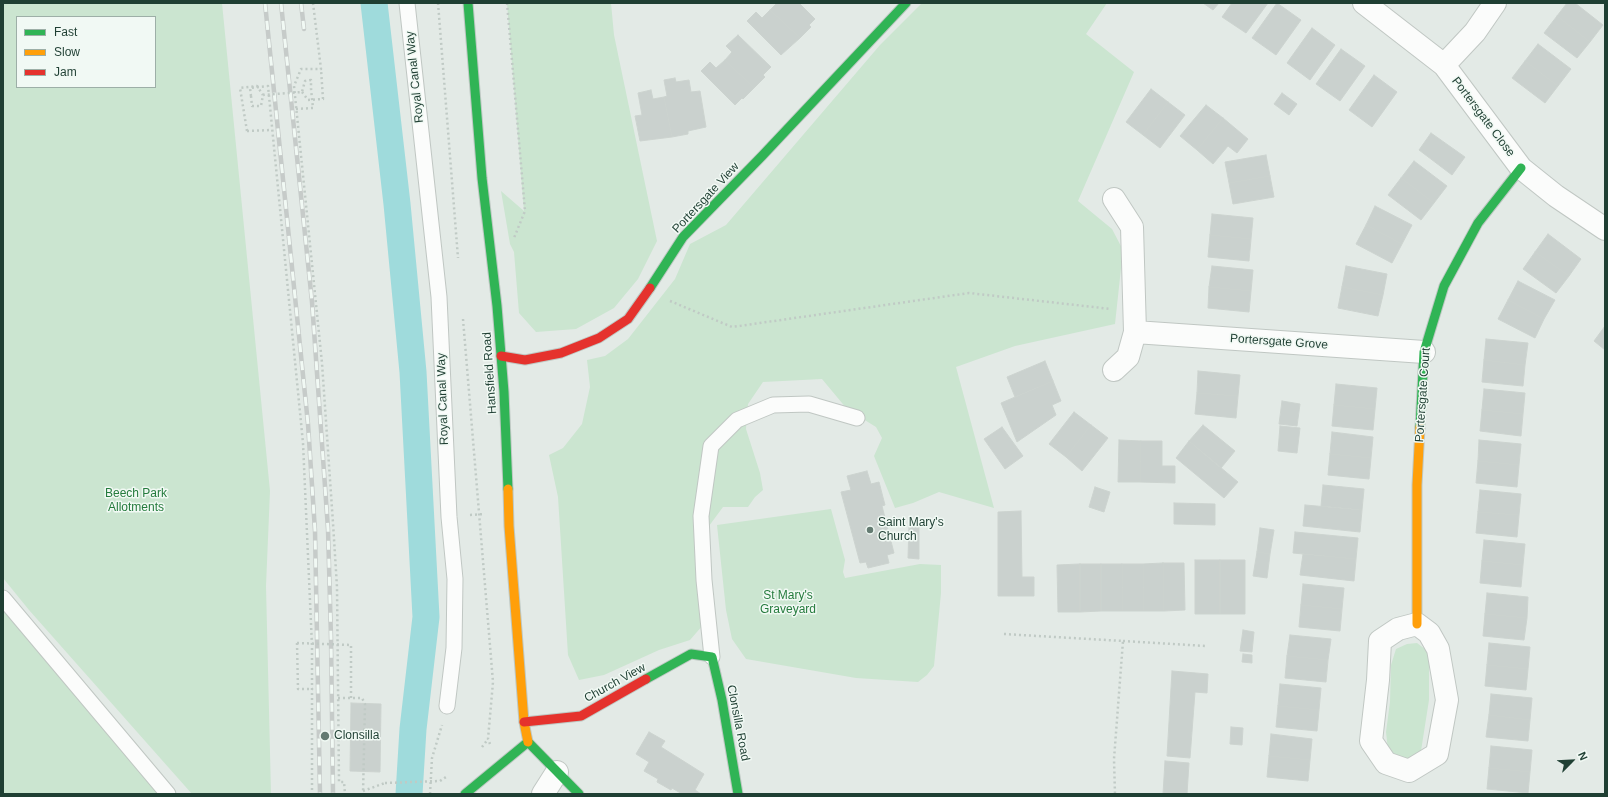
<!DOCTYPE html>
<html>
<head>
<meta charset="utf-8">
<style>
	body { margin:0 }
	#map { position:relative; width:1608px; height:797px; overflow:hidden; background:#e3eae6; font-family:Helvetica,sans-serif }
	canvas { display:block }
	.frame { position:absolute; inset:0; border:4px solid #1f3f33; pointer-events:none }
	.legend { position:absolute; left:16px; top:16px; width:140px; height:72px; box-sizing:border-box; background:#f1f9f4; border:1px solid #9dafa7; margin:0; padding:5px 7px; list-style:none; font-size:12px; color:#1f3f33 }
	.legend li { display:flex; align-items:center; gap:8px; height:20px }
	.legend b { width:20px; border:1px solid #9dafa7 }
	.north { position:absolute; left:1552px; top:741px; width:40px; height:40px; -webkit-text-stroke:3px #f1f9f4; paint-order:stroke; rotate:66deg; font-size:11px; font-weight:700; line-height:16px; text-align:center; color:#1f3f33 }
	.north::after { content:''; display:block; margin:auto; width:14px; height:18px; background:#1f3f33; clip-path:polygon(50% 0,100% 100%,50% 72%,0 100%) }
</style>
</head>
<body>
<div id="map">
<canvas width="1608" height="797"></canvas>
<div class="frame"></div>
<ul class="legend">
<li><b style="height:5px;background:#30b455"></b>Fast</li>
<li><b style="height:5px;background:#ff9f0a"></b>Slow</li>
<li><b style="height:5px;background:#e5322d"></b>Jam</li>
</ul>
<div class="north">N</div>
</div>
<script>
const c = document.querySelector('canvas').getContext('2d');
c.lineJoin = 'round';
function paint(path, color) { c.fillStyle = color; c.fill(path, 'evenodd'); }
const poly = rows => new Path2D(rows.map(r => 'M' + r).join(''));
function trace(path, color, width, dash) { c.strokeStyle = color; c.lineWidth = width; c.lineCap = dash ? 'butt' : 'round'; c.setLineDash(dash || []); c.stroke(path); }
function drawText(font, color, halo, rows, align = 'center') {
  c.font = font + ' Helvetica,sans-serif'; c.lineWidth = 3; c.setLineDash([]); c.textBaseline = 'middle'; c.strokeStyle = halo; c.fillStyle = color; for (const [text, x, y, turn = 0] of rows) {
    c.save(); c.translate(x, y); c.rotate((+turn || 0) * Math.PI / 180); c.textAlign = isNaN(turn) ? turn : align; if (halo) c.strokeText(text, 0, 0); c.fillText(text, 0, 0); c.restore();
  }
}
const green = poly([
	[3,3,222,3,270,491,266,586,271,794,192,794,29,610,3,578],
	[17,17,155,17,155,87,17,87],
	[507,3,611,3,614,35,657,241,638,279,614,308,576,329,536,332,519,313,514,252,510,244,501,191,524,211],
	[922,3,1107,3,1086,34,1134,72,1078,201,1112,229,1123,250,1115,324,1015,346,956,367,994,508,939,492,913,503,895,508,874,456,882,438,876,427,847,409,822,379,763,382,748,404,746,429,760,473,763,490,755,497,748,507,723,507,709,526,703,625,690,640,659,650,604,675,579,680,568,655,558,497,549,455,563,448,582,424,590,387,587,360,605,356,628,339,675,279,690,244,726,225,880,45],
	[831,509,845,560,843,572,845,578,920,564,941,565,941,593,934,666,927,675,918,682,856,678,746,659,732,639,726,610,717,525],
	[3,601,159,794,3,794],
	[1417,643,1429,652,1429,700,1421,751,1401,764,1388,750,1386,732,1390,702,1391,665,1396,649,1407,644]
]);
const canal = poly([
	[374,3,397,204,413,372,426,617,413,729,409,794]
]);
const building = poly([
	[777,3,799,3,815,19,809,25,811,27,800,38,770,10,777,3],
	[1203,3,1219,3,1213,10,1203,3],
	[1232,3,1268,3,1246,33,1222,17,1232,3],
	[1277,3,1301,20,1276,55,1252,38,1277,3],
	[1567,3,1575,3,1603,25,1590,42,1557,16,1567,3],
	[770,10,800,38,781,55,747,21,756,12,762,18,770,10],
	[1557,16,1590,42,1577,58,1544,33,1557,16],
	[1312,28,1335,45,1310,80,1287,63,1312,28],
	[738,35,771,67,763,75,765,77,754,88,725,60,732,52,726,46,738,35],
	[1538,44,1571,69,1558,86,1525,61,1538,44],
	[1341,49,1365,66,1340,101,1316,84,1341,49],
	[725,60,754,88,743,99,742,98,735,105,701,71,710,62,716,68,725,60],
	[1525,61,1558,86,1545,103,1512,78,1525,61],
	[1374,75,1397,92,1372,127,1349,110,1374,75],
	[675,78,676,82,689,80,691,92,700,91,706,127,688,131,688,134,672,137,664,97,667,96,664,80,675,78],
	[1151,89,1168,102,1143,135,1126,122,1151,89],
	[651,90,653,99,664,97,672,137,640,141,635,116,642,115,638,93,651,90],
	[1282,93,1297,104,1289,115,1274,104,1282,93],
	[1168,102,1185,115,1160,148,1143,135,1168,102],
	[1206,105,1223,118,1197,150,1180,136,1206,105],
	[1223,118,1248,139,1237,153,1228,146,1213,164,1197,150,1223,118],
	[1431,133,1465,157,1452,175,1419,150,1431,133],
	[1266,155,1270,176,1229,183,1225,162,1266,155],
	[1414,161,1447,186,1434,203,1401,178,1414,161],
	[1270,176,1274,197,1233,204,1229,183,1270,176],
	[1401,178,1434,203,1421,220,1388,195,1401,178],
	[1375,206,1412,225,1402,244,1366,225,1375,206],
	[1212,214,1253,218,1251,239,1210,235,1212,214],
	[1366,225,1402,244,1392,263,1356,244,1366,225],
	[1548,234,1581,259,1569,276,1535,252,1548,234],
	[1210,235,1251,239,1249,261,1208,257,1210,235],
	[1535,252,1569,276,1556,293,1523,269,1535,252],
	[1212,266,1253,270,1251,291,1209,287,1212,266],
	[1346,266,1387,274,1383,295,1342,287,1346,266],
	[1518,281,1555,300,1544,319,1508,300,1518,281],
	[1209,287,1251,291,1249,312,1208,308,1209,287],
	[1342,287,1383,295,1378,316,1338,308,1342,287],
	[1508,300,1544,319,1535,338,1498,319,1508,300],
	[1605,326,1605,350,1594,341,1605,326],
	[1486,339,1528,343,1525,365,1484,360,1486,339],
	[1484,360,1525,365,1523,386,1482,382,1484,360],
	[1045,361,1053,381,1015,397,1007,377,1045,361],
	[1198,371,1240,375,1238,396,1197,393,1198,371],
	[1053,381,1061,401,1052,405,1056,415,1017,442,1001,403,1053,381],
	[1336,384,1377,388,1375,409,1334,405,1336,384],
	[1484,389,1525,393,1523,414,1482,410,1484,389],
	[1197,393,1238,396,1236,418,1195,414,1197,393],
	[1282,401,1300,404,1297,426,1279,424,1282,401],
	[1334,405,1375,409,1373,430,1332,426,1334,405],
	[1482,410,1523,414,1521,436,1480,431,1482,410],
	[1074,412,1091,425,1066,457,1049,444,1074,412],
	[1091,425,1108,438,1082,471,1066,457,1091,425],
	[1203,425,1235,451,1221,468,1189,441,1203,425],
	[1280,426,1300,428,1297,453,1278,451,1280,426],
	[1002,427,1023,456,1005,469,984,439,1002,427],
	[1332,432,1373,437,1371,458,1330,454,1332,432],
	[1119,440,1141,441,1140,482,1118,482,1119,440],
	[1479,440,1521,444,1519,465,1478,461,1479,440],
	[1141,441,1162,441,1162,466,1175,466,1175,483,1140,482,1141,441],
	[1189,441,1238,482,1224,498,1176,458,1189,441],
	[1330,454,1371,458,1369,479,1328,475,1330,454],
	[1478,461,1519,465,1517,487,1476,483,1478,461],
	[867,471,871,484,879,482,885,505,882,506,894,553,887,555,889,563,868,568,866,562,860,563,841,492,851,490,847,476,867,471],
	[1323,485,1364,489,1362,510,1321,506,1323,485],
	[1095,487,1110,492,1104,512,1089,507,1095,487],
	[1480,490,1521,494,1519,515,1478,512,1480,490],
	[1174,503,1215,504,1215,525,1174,524,1174,503],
	[1305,505,1362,510,1360,532,1303,526,1305,505],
	[1021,511,1022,577,1034,577,1034,596,998,596,998,512,1021,511],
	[1478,512,1519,515,1517,537,1476,533,1478,512],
	[909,525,919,525,919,559,908,558,909,525],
	[1260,528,1274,530,1270,554,1257,552,1260,528],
	[1295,532,1358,538,1356,559,1293,553,1295,532],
	[1484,540,1525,544,1523,565,1482,561,1484,540],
	[1257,552,1270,554,1267,578,1253,576,1257,552],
	[1303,554,1356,559,1354,581,1300,575,1303,554],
	[1195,560,1220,560,1220,614,1195,614,1195,560],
	[1220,560,1245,560,1245,614,1220,614,1220,560],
	[1482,561,1523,565,1521,587,1480,583,1482,561],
	[1163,563,1164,611,1144,611,1143,564,1163,563],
	[1163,563,1184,563,1185,610,1164,611,1163,563],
	[1080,564,1101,564,1101,611,1080,612,1080,564],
	[1080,564,1080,612,1058,612,1057,565,1080,564],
	[1101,564,1122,564,1123,611,1101,611,1101,564],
	[1122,564,1143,564,1144,611,1123,611,1122,564],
	[1303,584,1344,588,1342,609,1301,605,1303,584],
	[1487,593,1528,597,1527,618,1485,614,1487,593],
	[1301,605,1342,609,1340,631,1299,627,1301,605],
	[1485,614,1527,618,1524,640,1483,636,1485,614],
	[1243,630,1254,632,1252,652,1240,651,1243,630],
	[1290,635,1331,639,1328,660,1287,656,1290,635],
	[1489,643,1530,647,1528,669,1487,665,1489,643],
	[1243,654,1252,655,1252,663,1242,662,1243,654],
	[1287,656,1328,660,1326,682,1285,678,1287,656],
	[1487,665,1528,669,1526,690,1485,686,1487,665],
	[1172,671,1208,674,1207,693,1195,692,1190,758,1167,756,1172,671],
	[1280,684,1321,688,1319,710,1278,706,1280,684],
	[1491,694,1532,698,1530,720,1489,715,1491,694],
	[351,703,381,704,380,772,350,771,351,703],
	[1278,706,1319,710,1317,731,1276,727,1278,706],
	[1489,715,1530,720,1528,741,1486,737,1489,715],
	[1231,727,1243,728,1242,745,1230,744,1231,727],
	[649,732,665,741,661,747,704,774,695,790,701,794,682,794,672,788,671,790,657,782,658,779,644,771,649,762,636,754,649,732],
	[1271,734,1312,739,1310,760,1269,756,1271,734],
	[1491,746,1532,750,1530,772,1489,768,1491,746],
	[1269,756,1310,760,1308,781,1267,777,1269,756],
	[1165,761,1189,763,1187,794,1163,794,1165,761],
	[1489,768,1530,772,1528,793,1487,789,1489,768]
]);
const path = poly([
	[313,3,321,69,301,69,294,86,322,363,333,523,337,587,339,782,344,782,345,794],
	[438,3,458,258],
	[507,3,525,211,514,238],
	[251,96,250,88,268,86,303,443,312,646,312,794],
	[296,109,313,108,311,89],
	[247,131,272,130],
	[670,301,732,327,969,293,1111,309],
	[463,319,493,682,488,739,490,744],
	[470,515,485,514],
	[1004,634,1123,641,1114,759,1115,794],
	[1123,641,1206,646],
	[297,643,298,689,313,689],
	[338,698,362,698,365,704,363,794],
	[351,698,351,645],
	[482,747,488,739],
	[440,781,446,777],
	[363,791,385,783],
	[430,794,432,758,442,725]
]);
const lane = poly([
	[407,3,439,297,449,517,455,579,454,648,447,706],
	[3,598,168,794],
	[712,657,704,580,701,516,711,446,737,420,773,405,809,404,857,418]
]);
const street = poly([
	[1364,3,1444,65,1521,168,1556,196,1605,229],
	[1444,65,1475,32,1495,3],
	[1135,332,1424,352],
	[1114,370,1128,357,1135,332,1132,227,1114,199],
	[1417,624,1429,633,1438,649,1447,700,1437,754,1409,771,1386,763,1371,741,1378,680,1380,641,1398,629,1417,624],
	[543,794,557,772]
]);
const fast = poly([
	[468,3,482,178,497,306,504,392,508,489],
	[650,288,683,237,762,156,906,3],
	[1420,427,1424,352,1444,286,1478,223,1521,168],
	[646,679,691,654,712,657,722,700,738,794],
	[528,742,579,794],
	[465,794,528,742]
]);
const slow = poly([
	[508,489,509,526,524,722,528,742],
	[1417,624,1417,485,1420,427]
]);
const jam = poly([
	[501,356,525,360,561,353,599,338,628,319,650,288],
	[524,722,581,716,646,679]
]);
const rail = poly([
	[265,3,308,424,315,531,320,794],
	[281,3,312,302,328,529,331,638,333,794],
	[301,3,304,29]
]);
const pathBridge = poly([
	[302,92,308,100,323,99,321,69],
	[251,96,252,106,261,106,263,95,302,92,305,81,311,80,311,89],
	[247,131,240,88,257,86,263,95],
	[297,643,351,645],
	[385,783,440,781]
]);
const markers = [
	[870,530,4,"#647b72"],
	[325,736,5,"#647b72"]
];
const streetNames = [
	["Royal Canal Way",415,77,-96],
	["Portersgate Close",1483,117,53],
	["Portersgate View",706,198,-47],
	["Portersgate Grove",1279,342,4],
	["Hansfield Road",490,373,-94],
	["Portersgate Court",1423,395,-86],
	["Royal Canal Way",443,399,-92],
	["Church View",615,683,-29],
	["Clonsilla Road",738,723,79]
];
const parkNames = [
	["Beech Park",136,494],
	["Allotments",136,508],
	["St Mary's",788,596],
	["Graveyard",788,610]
];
const poiNames = [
	["Saint Mary's",878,523],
	["Church",878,537],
	["Clonsilla",334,736]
];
paint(green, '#cbe5d0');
trace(canal, '#9fdbdc', 27);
paint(building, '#cad1ce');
trace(building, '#ccd3cf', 1);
trace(lane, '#c0c7c3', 17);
trace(street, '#c0c7c3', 24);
trace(fast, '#bec8c3', 11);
trace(slow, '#bec8c3', 11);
trace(jam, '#bec8c3', 11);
trace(path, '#c0cac5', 2.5, [2, 3]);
trace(lane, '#fbfcfb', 15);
trace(street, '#fbfcfb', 22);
trace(fast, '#30b455', 9);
trace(slow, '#ff9f0a', 9);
trace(jam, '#e5322d', 9);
trace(rail, '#c6cbc9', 4.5);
trace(rail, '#f1f9f4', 3, [9]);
trace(pathBridge, '#c0cac5', 2.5, [2, 3]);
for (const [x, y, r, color] of markers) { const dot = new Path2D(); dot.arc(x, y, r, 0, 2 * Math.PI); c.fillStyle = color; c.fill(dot); trace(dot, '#f1f9f4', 1.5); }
drawText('12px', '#1f3f33', '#f1f9f4', streetNames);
drawText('12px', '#257b3d', '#f1f9f4', parkNames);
drawText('12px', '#1f3f33', '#f1f9f4', poiNames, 'left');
</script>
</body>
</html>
